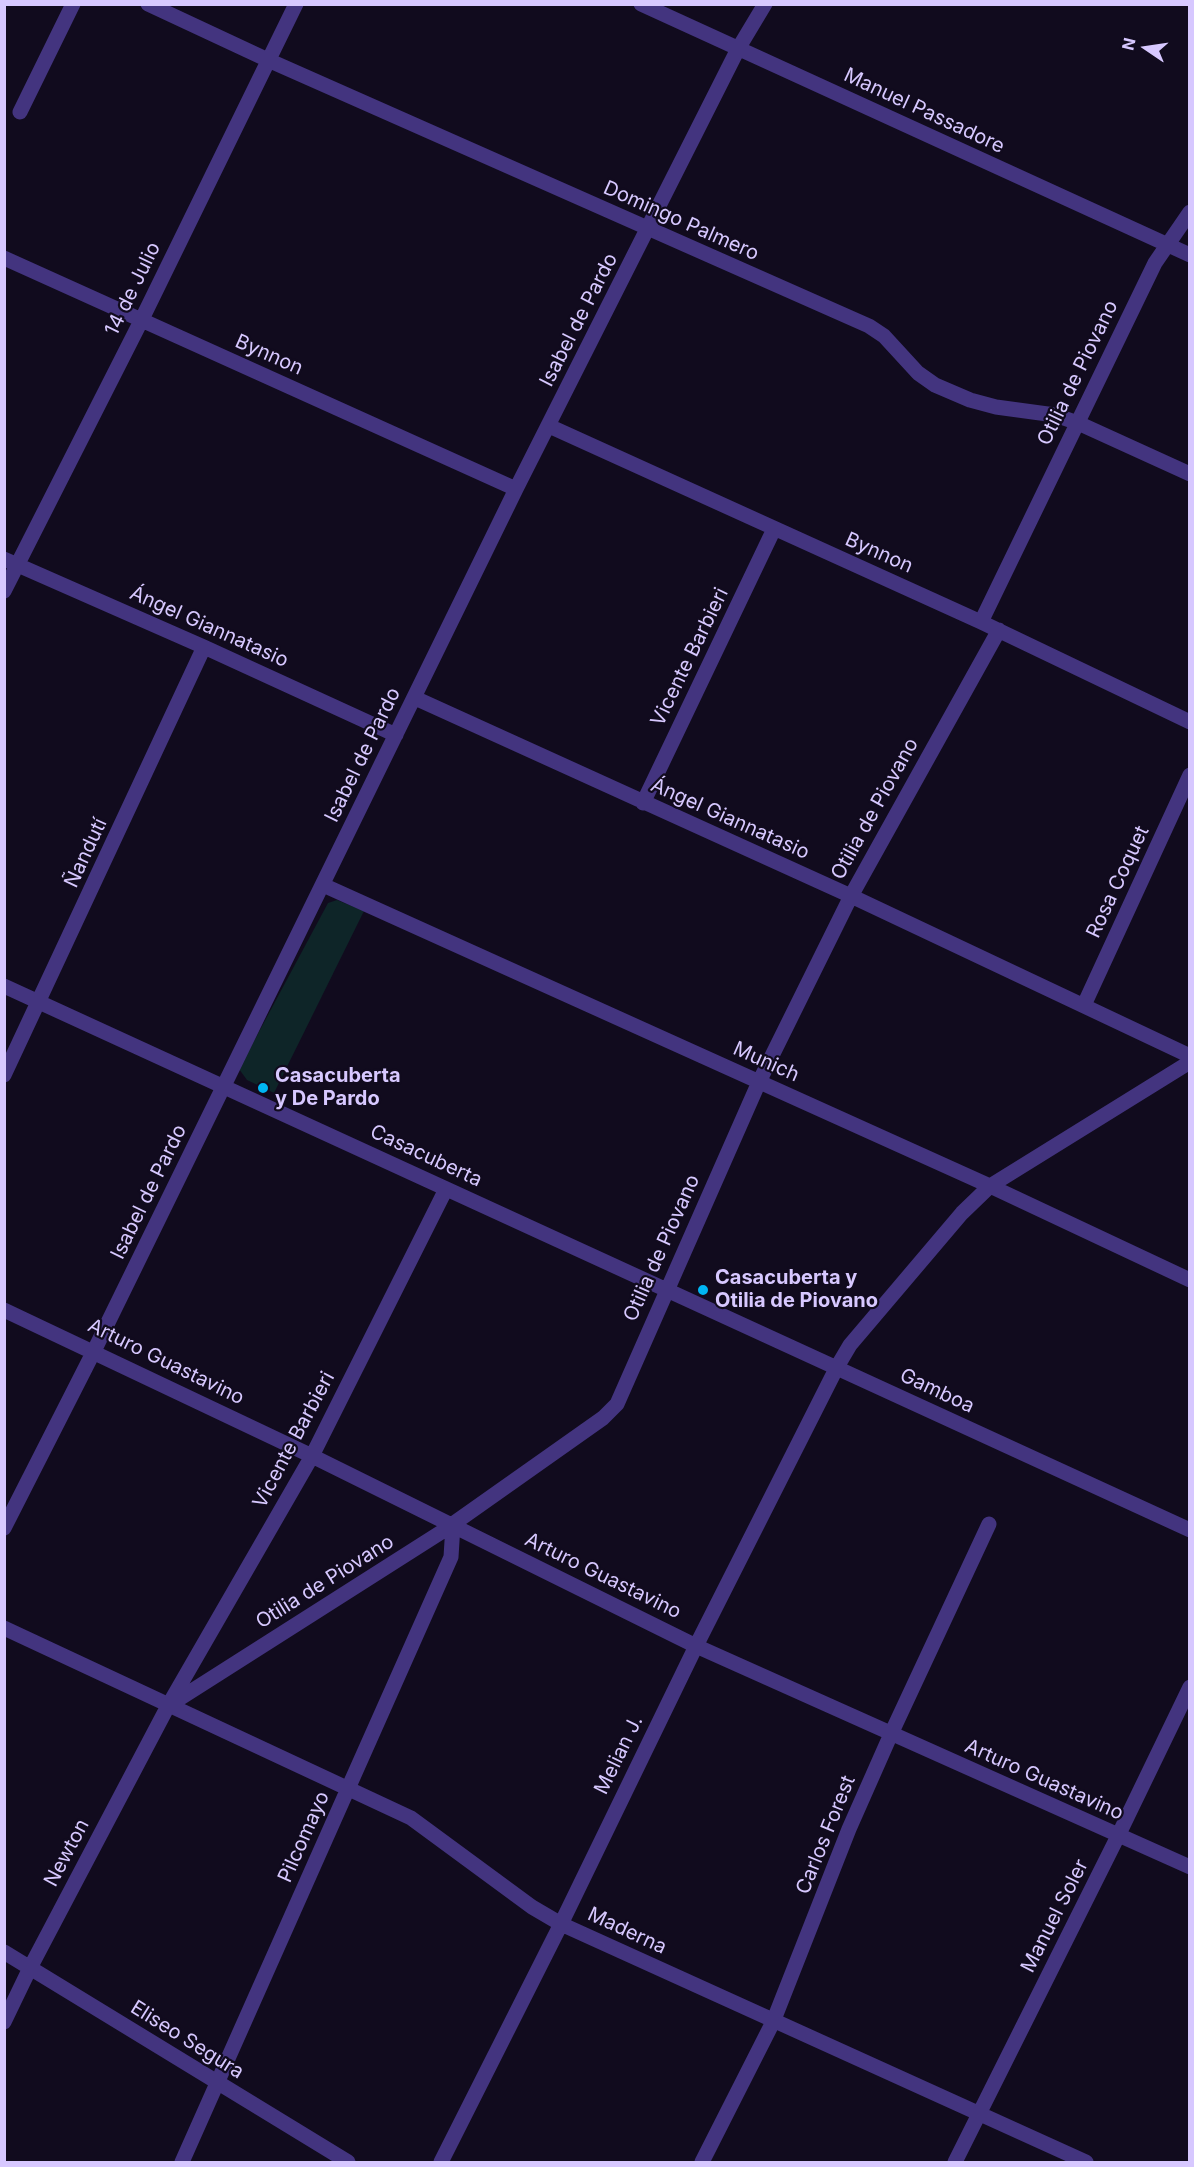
<!DOCTYPE html>
<html>
<head>
<meta charset="utf-8">
<style>
	body { margin:0 }
	#map { position:relative; width:1194px; height:2167px; overflow:hidden; background:#110b1e; font-family:Inter,sans-serif }
	canvas { display:block }
	.frame { position:absolute; inset:0; border:6px solid #d7c8ff; pointer-events:none }
	.north { position:absolute; left:1116px; top:18px; width:60px; height:60px; -webkit-text-stroke:4px #110b1e; paint-order:stroke; rotate:283deg; font-size:16px; font-weight:700; line-height:24px; text-align:center; color:#d7c8ff }
	.north::after { content:''; display:block; margin:auto; width:21px; height:27px; background:#d7c8ff; clip-path:polygon(50% 0,100% 100%,50% 72%,0 100%) }
</style>
</head>
<body>
<div id="map">
<canvas width="1194" height="2167"></canvas>
<div class="frame"></div>
<div class="north">N</div>
</div>
<script>
const c = document.querySelector('canvas').getContext('2d');
c.lineJoin = 'round';
function paint(path, color) { c.fillStyle = color; c.fill(path, 'evenodd'); }
const poly = rows => new Path2D(rows.map(r => 'M' + r).join(''));
function trace(path, color, width, dash) { c.strokeStyle = color; c.lineWidth = width; c.lineCap = dash ? 'butt' : 'round'; c.setLineDash(dash || []); c.stroke(path); }
function drawText(font, color, halo, rows, align = 'center') {
  c.font = font + ' Inter,sans-serif'; c.lineWidth = 4.5; c.setLineDash([]); c.textBaseline = 'middle'; c.strokeStyle = halo; c.fillStyle = color; for (const [text, x, y, turn = 0] of rows) {
    c.save(); c.translate(x, y); c.rotate((+turn || 0) * Math.PI / 180); c.textAlign = isNaN(turn) ? turn : align; if (halo) c.strokeText(text, 0, 0); c.fillText(text, 0, 0); c.restore();
  }
}
const green = poly([
	[337,900,364,911,274,1093,247,1080,239,1069,328,903]
]);
const street = poly([
	[148,4,268,60,869,326,884,336,918,373,935,385,970,400,996,407,1055,415,1078,423,1190,474],
	[641,4,1190,255],
	[20,112,73,4],
	[4,258,516,489],
	[549,426,981,622,1190,722],
	[4,559,204,647,396,735],
	[4,591,141,321,296,4],
	[981,622,1155,263,1190,212],
	[415,698,851,896,1190,1056],
	[643,803,774,529],
	[323,885,990,1186,1190,1280],
	[4,986,1190,1530],
	[1084,1005,1190,775],
	[4,1075,204,647],
	[4,1310,312,1456,696,1646,1190,1867],
	[4,1528,94,1351,516,489,738,49,765,4],
	[4,1628,411,1818,532,1907,561,1924,1086,2162],
	[168,1706,443,1531,603,1418,617,1404,759,1082,851,896,999,630],
	[4,1952,348,2162],
	[4,2022,30,1968,168,1706,312,1456,446,1189],
	[182,2162,451,1557,453,1525],
	[441,2162,561,1924,696,1646,837,1367,850,1345,962,1213,990,1186,1190,1062],
	[702,2162,773,2022,849,1829,891,1734,989,1524],
	[955,2162,1118,1836,1190,1687]
]);
const markers = [
	[263,1088,6,"#00b5f3"],
	[703,1290,6,"#00b5f3"]
];
const streetNames = [
	["Manuel Passadore",924,111,25],
	["Domingo Palmero",681,221,24],
	["14 de Julio",133,289,-64],
	["Isabel de Pardo",579,320,-63],
	["Bynnon",269,355,24],
	["Otilia de Piovano",1078,373,-64],
	["Bynnon",879,553,24],
	["Ángel Giannatasio",209,627,24],
	["Vicente Barbieri",690,657,-64],
	["Isabel de Pardo",363,755,-64],
	["Otilia de Piovano",875,809,-61],
	["Ángel Giannatasio",730,819,24],
	["Ñandutí",86,853,-65],
	["Rosa Coquet",1118,882,-65],
	["Munich",766,1062,24],
	["Casacuberta",426,1156,25],
	["Isabel de Pardo",149,1192,-64],
	["Otilia de Piovano",662,1248,-66],
	["Arturo Guastavino",166,1362,26],
	["Gamboa",937,1391,25],
	["Vicente Barbieri",294,1440,-62],
	["Arturo Guastavino",603,1576,26],
	["Otilia de Piovano",325,1582,-32],
	["Melian J.",619,1755,-64],
	["Arturo Guastavino",1044,1780,24],
	["Carlos Forest",826,1835,-68],
	["Pilcomayo",304,1837,-66],
	["Newton",67,1853,-62],
	["Manuel Soler",1055,1916,-63],
	["Maderna",627,1931,25],
	["Eliseo Segura",187,2040,32]
];
const poiNames = [
	["Casacuberta",275,1076],
	["y De Pardo",275,1099],
	["Casacuberta y",715,1278],
	["Otilia de Piovano",715,1301]
];
paint(green, '#0e2528');
trace(street, '#43347f', 15);
for (const [x, y, r, color] of markers) { const dot = new Path2D(); dot.arc(x, y, r, 0, 2 * Math.PI); c.fillStyle = color; c.fill(dot); trace(dot, '#110b1e', 2); }
drawText('20px', '#d7c8ff', '#110b1e', streetNames);
drawText('bold 20px', '#d7c8ff', '#110b1e', poiNames, 'left');
</script>
</body>
</html>
